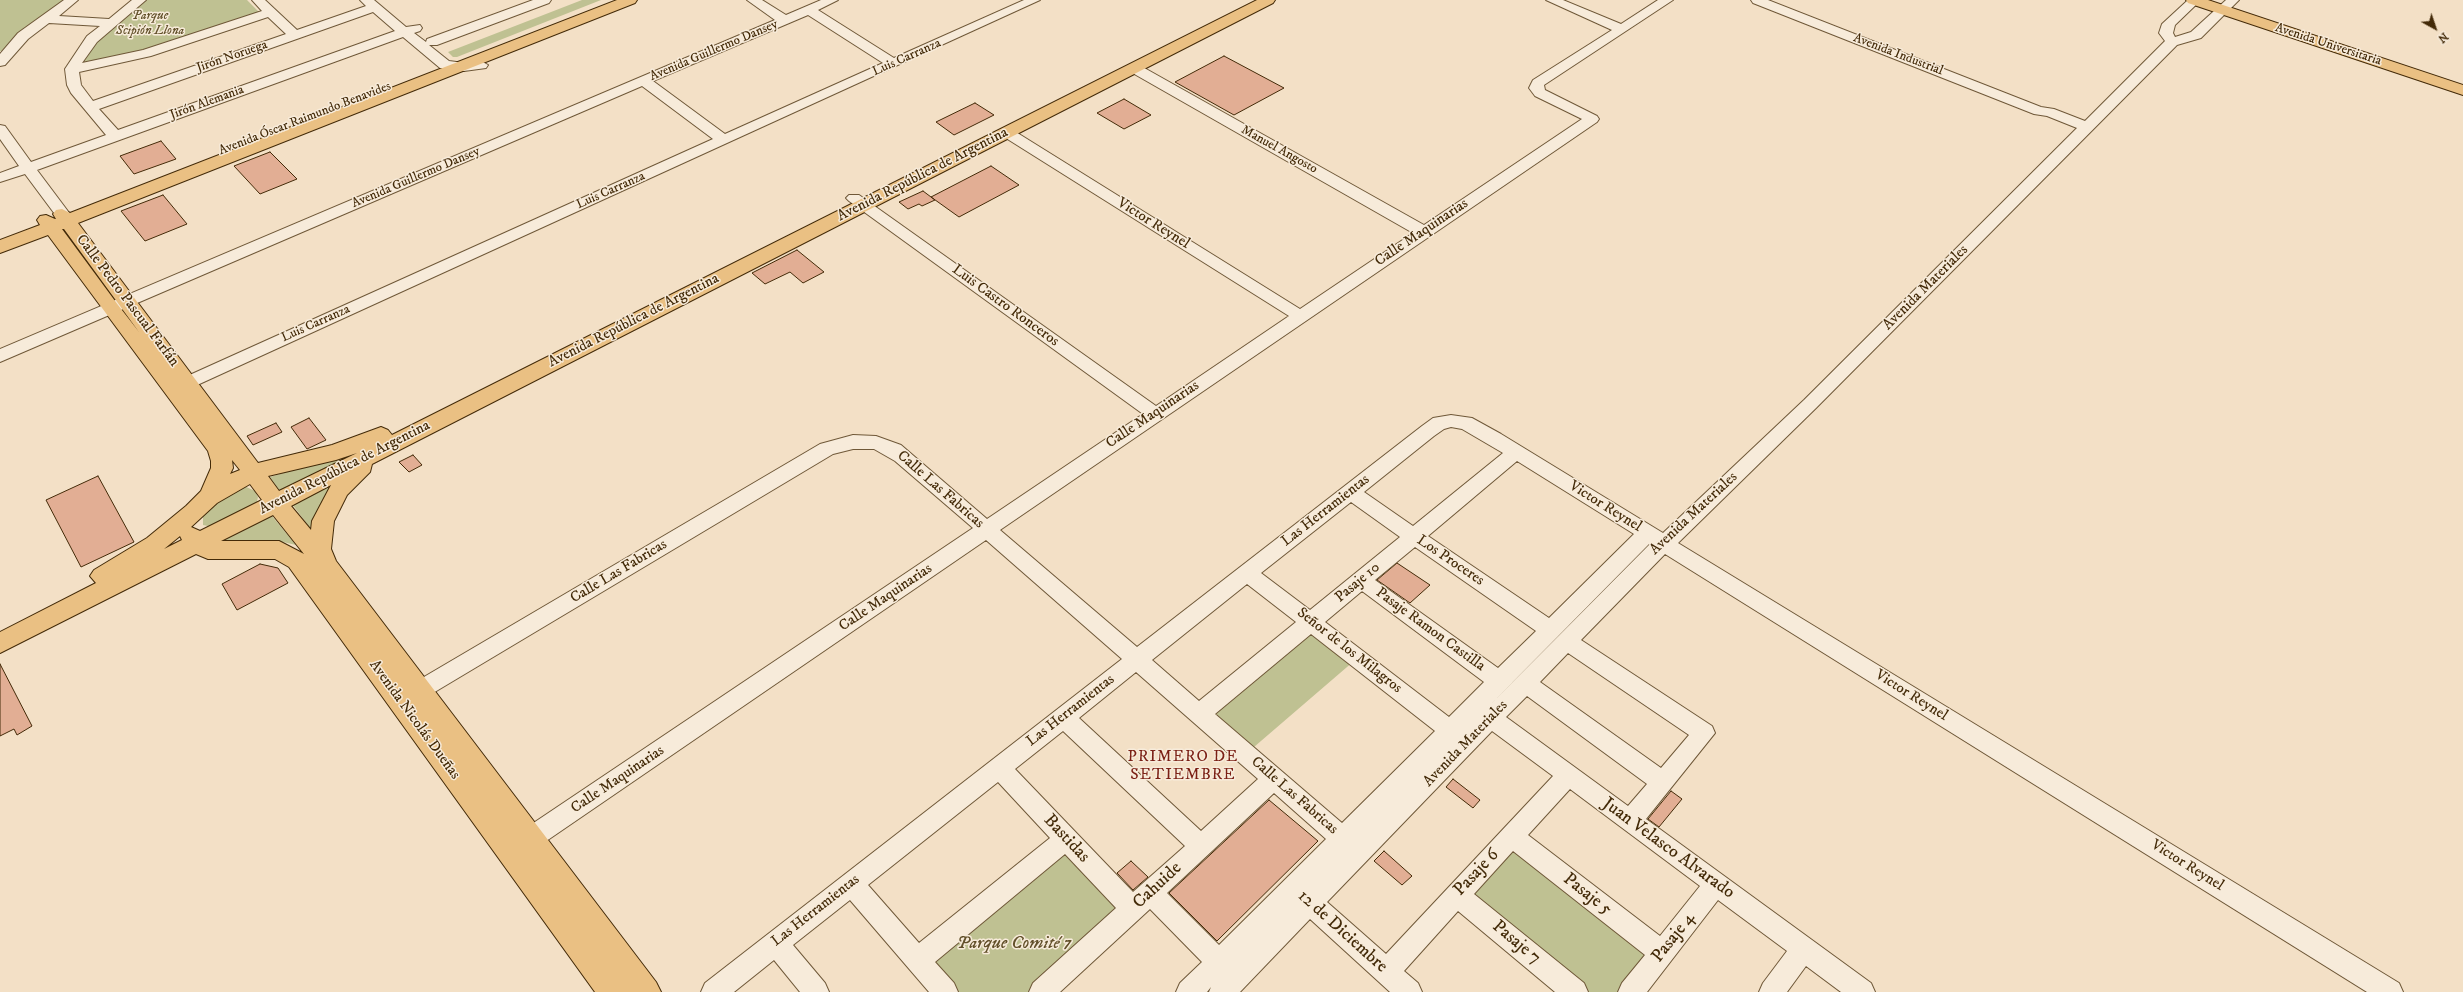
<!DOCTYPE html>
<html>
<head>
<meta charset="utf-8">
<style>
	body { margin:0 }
	#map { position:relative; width:2463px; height:992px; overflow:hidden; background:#f3e0c6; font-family:"IM FELL DW Pica",serif }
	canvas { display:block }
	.north { position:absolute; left:2415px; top:8px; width:40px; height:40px; -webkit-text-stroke:3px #f7ebda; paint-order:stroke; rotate:140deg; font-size:11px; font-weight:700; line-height:16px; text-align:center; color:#432a08 }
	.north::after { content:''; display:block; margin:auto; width:14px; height:18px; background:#432a08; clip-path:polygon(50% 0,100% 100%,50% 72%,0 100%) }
</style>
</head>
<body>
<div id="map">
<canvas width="2463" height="992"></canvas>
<div class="north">N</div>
</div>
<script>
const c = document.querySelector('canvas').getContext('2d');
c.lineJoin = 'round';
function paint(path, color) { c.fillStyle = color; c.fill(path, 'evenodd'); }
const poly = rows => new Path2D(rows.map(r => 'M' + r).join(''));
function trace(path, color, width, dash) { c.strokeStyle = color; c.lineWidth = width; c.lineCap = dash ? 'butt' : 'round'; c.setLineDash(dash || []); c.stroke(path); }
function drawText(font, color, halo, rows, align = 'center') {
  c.font = font + ' "IM FELL DW Pica",serif'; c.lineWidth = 3; c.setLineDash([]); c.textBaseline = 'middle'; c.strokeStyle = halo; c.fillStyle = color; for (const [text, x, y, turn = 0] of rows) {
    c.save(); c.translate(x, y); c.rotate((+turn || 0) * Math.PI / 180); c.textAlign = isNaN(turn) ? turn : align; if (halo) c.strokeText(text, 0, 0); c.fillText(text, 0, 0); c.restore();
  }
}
const green = poly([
	[0,0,65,0,3,51,0,51],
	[143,0,247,0,259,12,130,54,78,66,86,49],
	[582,0,601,0,457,57,453,57,448,52],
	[376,447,282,494,270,477,365,448],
	[354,470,316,515,310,528,292,504],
	[242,485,255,491,258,497,256,506,218,528,203,525,203,515,209,508],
	[272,516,296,545,283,542,213,546],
	[1311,627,1354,661,1254,747,1210,709],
	[1512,841,1657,953,1626,992,1578,992,1463,895],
	[1063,847,1122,906,1029,992,942,992,918,965]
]);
const building = poly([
	[1224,56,1284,88,1234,115,1175,82,1224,56],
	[1124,99,1151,115,1124,129,1097,113,1124,99],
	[975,103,994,115,954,135,936,122,975,103],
	[161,141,176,159,134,174,120,156,161,141],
	[270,152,297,179,260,194,234,166,270,152],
	[991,166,1019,185,959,217,931,197,991,166],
	[923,191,935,200,922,206,919,204,908,209,899,202,923,191],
	[163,195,187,224,145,241,121,211,163,195],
	[797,250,824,272,803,283,790,272,765,284,752,273,797,250],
	[309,418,326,440,307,449,291,427,309,418],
	[276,423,282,432,253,445,247,436,276,423],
	[413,455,422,465,409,472,399,462,413,455],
	[98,476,134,542,81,567,46,500,98,476],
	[1397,563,1430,585,1410,603,1377,580,1397,563],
	[260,564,278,568,288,583,237,610,222,584,260,564],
	[0,664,32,726,17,735,14,729,0,736,0,664],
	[1453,779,1480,800,1473,808,1446,787,1453,779],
	[1671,791,1682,799,1659,827,1648,819,1671,791],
	[1269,800,1318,841,1217,941,1169,893,1269,800],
	[1384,851,1412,876,1402,885,1374,861,1384,851],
	[1131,861,1148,877,1133,890,1117,873,1131,861]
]);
const minor = poly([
	[64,0,78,0,59,16,109,19,132,0,146,0,97,42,82,63,143,50,262,11,252,0,265,0,297,30,366,6,360,0,374,0,406,27,420,25,422,28,420,31,414,33,426,42,427,39,533,0,551,0,549,3,437,45,429,45,449,61,464,63,481,61,488,65,486,68,464,71,440,68,403,37,37,170,70,214,62,219,57,217,25,174,0,182,0,173,19,166,0,139,0,125,5,126,31,162,106,135,71,93,67,85,65,69,87,36,100,26,49,23,28,39,5,65,0,66,0,54,18,33,64,0],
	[373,12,395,31,118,130,99,109,373,12],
	[268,17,286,34,93,101,81,85,79,72,151,56,268,17],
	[747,0,762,0,786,15,821,0,838,0,818,10,894,58,1024,0,1040,0,195,386,189,388,183,386,180,382,183,378,713,139,642,86,0,362,0,349,775,20,747,0],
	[808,15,883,63,725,134,653,81,808,15],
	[1546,0,1563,0,1621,24,1658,0,1673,0,1544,85,1545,90,1597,116,1599,119,1597,122,1000,530,1137,647,1422,426,1433,418,1451,415,1472,418,1501,434,1663,533,1804,400,2077,128,2047,116,2034,114,1753,3,1751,0,1768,0,2041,107,2054,109,2085,121,2165,41,2159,33,2162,24,2188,0,2201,0,2175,25,2173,33,2175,37,2191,32,2226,0,2239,0,2201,38,2177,45,1816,408,1678,543,2399,983,2403,992,2367,992,1665,554,1581,640,1712,726,1715,733,1646,819,1871,983,1875,992,1841,992,1806,966,1787,992,1759,992,1763,983,1787,951,1718,900,1647,992,1618,992,1622,983,1645,955,1513,851,1474,894,1584,983,1588,992,1555,992,1458,911,1404,971,1418,983,1422,992,1390,992,1310,919,1240,992,1209,992,1211,987,1207,992,1176,992,1180,983,1202,962,1150,909,1060,992,1029,992,1033,983,1116,908,1065,854,935,962,954,983,958,992,929,992,850,900,793,945,825,983,829,992,800,992,774,960,734,992,701,992,705,983,1122,659,986,540,539,846,531,849,523,846,519,838,523,830,973,528,895,461,874,449,853,449,833,454,428,696,420,699,412,696,409,690,412,684,820,444,853,435,876,436,901,445,987,519,1143,414,849,201,846,198,849,195,859,195,1156,406,1289,316,1001,135,999,132,1001,129,1011,129,1300,309,1413,233,1129,71,1127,68,1129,65,1139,65,1424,225,1582,119,1535,96,1529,88,1533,80,1612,30,1546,0],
	[1451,427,1462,429,1503,453,1413,526,1364,492,1434,436,1444,429,1451,427],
	[1517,461,1634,534,1549,618,1428,536,1517,461],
	[1351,502,1400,537,1310,610,1261,573,1351,502],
	[1649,544,1650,544,1490,705,1649,544],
	[1415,547,1536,631,1498,668,1375,580,1415,547],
	[1247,584,1296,622,1199,701,1152,660,1247,584],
	[1362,591,1484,682,1449,717,1325,622,1362,591],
	[1311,634,1435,731,1342,823,1215,714,1311,634],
	[1568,653,1689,735,1661,768,1540,682,1568,653],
	[1136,672,1258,779,1201,831,1079,718,1136,672],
	[1527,696,1647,784,1628,806,1506,717,1527,696],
	[1063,731,1185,846,1133,892,1015,769,1063,731],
	[1492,731,1553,776,1386,954,1327,902,1492,731],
	[998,782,1050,838,919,943,868,885,998,782],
	[1570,789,1700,886,1660,936,1528,835,1570,789],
	[1274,793,1326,839,1219,945,1167,893,1274,793]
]);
const major = poly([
	[617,0,637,0,635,3,78,223,258,463,332,445,381,427,388,430,392,435,1257,0,1275,0,1273,3,372,464,370,472,347,495,334,521,331,549,336,561,656,982,661,992,595,992,289,567,275,559,208,559,196,554,0,653,0,632,96,583,90,576,94,570,147,538,186,506,201,491,211,468,211,461,208,451,48,235,0,253,0,240,40,225,37,220,40,216,46,215,55,219,56,219,53,214,56,210,62,209,70,213,617,0],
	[62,229,64,229,139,332,118,305,62,229],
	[357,453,279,491,268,476,336,460,357,453],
	[232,460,240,470,230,474,233,468,232,460],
	[250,484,262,500,200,531,191,527,217,503,250,484],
	[331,485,312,521,311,530,291,506,331,485],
	[273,515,304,554,279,541,221,541,273,515],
	[180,536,182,540,164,549,180,536],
	[2186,0,2208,0,2463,85,2463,95,2188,3,2186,0]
]);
const farParknames = [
	["Parque",150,16],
	["Scipión Llona",150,31]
];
const farStreetnames = [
	["Avenida Universitaria",2328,45,18],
	["Avenida Guillermo Dansey",714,51,-23],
	["Avenida Industrial",1898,55,21],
	["Jirón Noruega",232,57,-19],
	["Luis Carranza",907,58,-24],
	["Jirón Alemania",207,103,-20],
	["Avenida Óscar Raimundo Benavides",305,119,-21],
	["Manuel Angosto",1279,150,29],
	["Avenida Guillermo Dansey",416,178,-23],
	["Luis Carranza",611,191,-24],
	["Luis Carranza",316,324,-24]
];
const streetNames = [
	["Avenida República de Argentina",923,175,-27],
	["Victor Reynel",1153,224,32],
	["Calle Maquinarias",1422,233,-34],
	["Avenida Materiales",1926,288,-45],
	["Calle Pedro Pascual Farfán",127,301,53],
	["Luis Castro Ronceros",1005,306,36],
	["Avenida República de Argentina",634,321,-27],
	["Calle Maquinarias",1153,415,-34],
	["Avenida República de Argentina",345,468,-27],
	["Calle Las Fabricas",940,490,41],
	["Victor Reynel",1605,507,32],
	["Las Herramientas",1326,511,-38],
	["Avenida Materiales",1694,514,-43],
	["Los Proceres",1450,561,34],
	["Calle Las Fabricas",619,572,-31],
	["Pasaje 10",1358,583,-40],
	["Calle Maquinarias",886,598,-34],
	["Pasaje Ramon Castilla",1430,630,36],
	["Señor de los Milagros",1349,651,38],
	["Victor Reynel",1911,696,32],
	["Las Herramientas",1071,711,-38],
	["Avenida Nicolás Dueñas",414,720,54],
	["Avenida Materiales",1466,744,-46],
	["Calle Maquinarias",618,780,-34],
	["Calle Las Fabricas",1294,796,41],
	["Victor Reynel",2187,866,32],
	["Las Herramientas",816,911,-38]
];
const neighbourhoodNames = [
	["PRIMERO DE",1183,758],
	["SETIEMBRE",1183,776]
];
const nearStreetnames = [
	["Bastidas",1066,839,47],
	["Juan Velasco Alvarado",1668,849,36],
	["Pasaje 6",1477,873,-47],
	["Cahuide",1158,886,-43],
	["Pasaje 5",1587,895,38],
	["12 de Diciembre",1342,932,42],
	["Pasaje 4",1674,938,-52],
	["Pasaje 7",1516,943,40]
];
const nearParknames = [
	["Parque Comité 7",1014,944]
];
paint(green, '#bfc192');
paint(building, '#e2ae94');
trace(building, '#432a08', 1);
trace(minor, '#6f5838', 2);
trace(major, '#432a08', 2);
paint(minor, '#f7ebda');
paint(major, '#eac083');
drawText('italic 13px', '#62502a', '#f7ebda', farParknames);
drawText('13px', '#432a08', '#f7ebda', farStreetnames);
drawText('15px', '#432a08', '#f7ebda', streetNames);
c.letterSpacing = '1px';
drawText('16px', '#7a1f14', '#f7ebda', neighbourhoodNames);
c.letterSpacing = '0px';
drawText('18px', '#432a08', '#f7ebda', nearStreetnames);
drawText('italic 18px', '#62502a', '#f7ebda', nearParknames);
</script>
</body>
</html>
